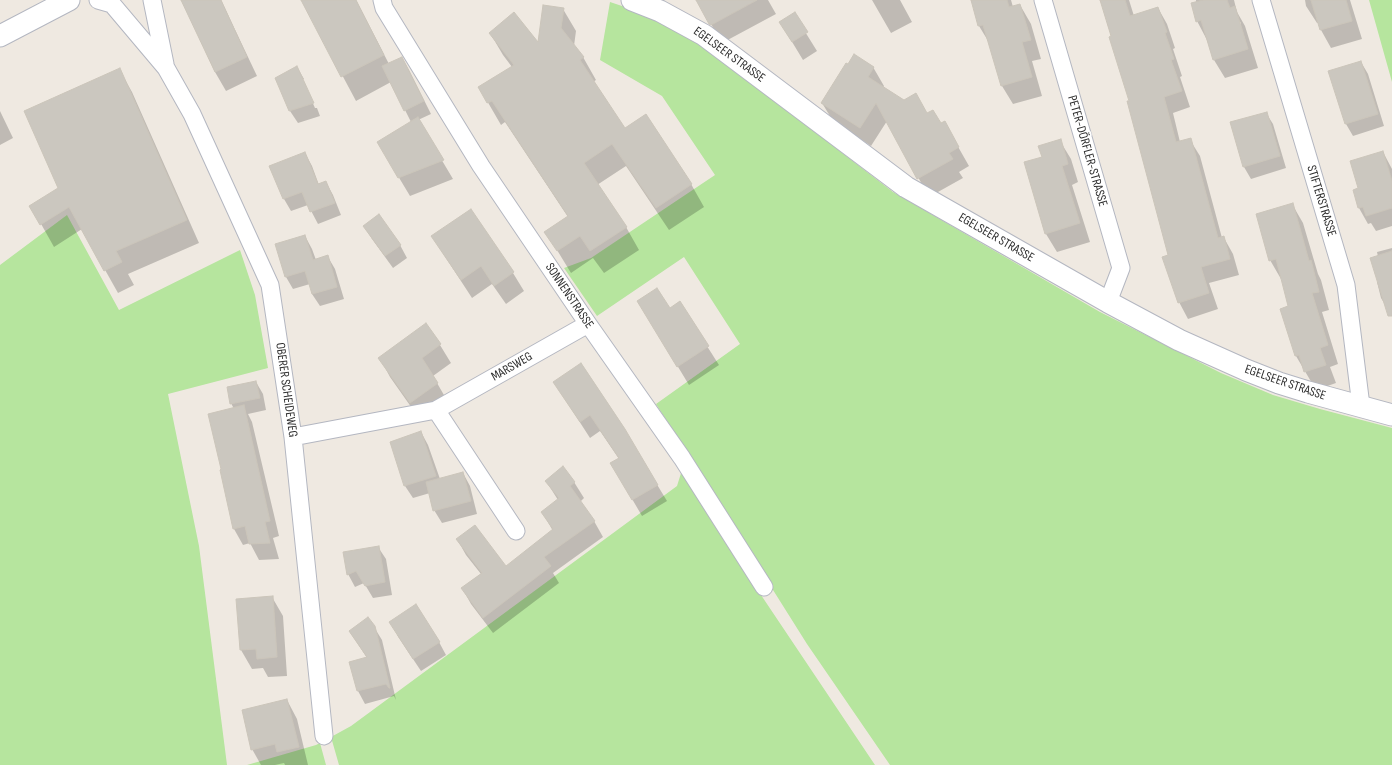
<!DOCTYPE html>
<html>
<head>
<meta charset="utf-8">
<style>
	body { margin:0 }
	canvas { display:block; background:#efe9e1 }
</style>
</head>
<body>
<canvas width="1392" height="765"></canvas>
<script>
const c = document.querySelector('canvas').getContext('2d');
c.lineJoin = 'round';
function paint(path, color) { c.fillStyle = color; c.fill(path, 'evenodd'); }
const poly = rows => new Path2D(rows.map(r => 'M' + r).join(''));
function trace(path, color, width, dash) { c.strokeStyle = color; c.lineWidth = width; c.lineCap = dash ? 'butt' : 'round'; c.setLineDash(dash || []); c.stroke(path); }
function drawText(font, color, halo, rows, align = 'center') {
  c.font = font + ' "Sofia Sans Condensed",sans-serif'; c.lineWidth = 3.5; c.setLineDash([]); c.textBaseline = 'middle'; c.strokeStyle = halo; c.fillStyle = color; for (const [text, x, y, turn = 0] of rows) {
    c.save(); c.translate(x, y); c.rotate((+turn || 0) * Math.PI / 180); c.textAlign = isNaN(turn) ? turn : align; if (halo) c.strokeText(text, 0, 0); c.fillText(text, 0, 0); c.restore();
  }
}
const green = poly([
	[1369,0,1392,0,1392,82],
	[610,2,649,15,698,42,893,192,1100,312,1221,373,1273,395,1320,409,1392,428,1392,765,890,765,807,644,656,404,740,344,684,257,597,316,564,268,591,258,715,175,662,96,600,60],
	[67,215,119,310,240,250,255,295,268,368,168,394,199,546,227,765,0,765,0,265],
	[682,470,761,595,875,765,339,765,331,737,351,726,677,486],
	[320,743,326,765,247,765,316,745]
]);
const shadow = poly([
	[189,0,221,0,257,76,226,91,215,72,183,3],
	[302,0,356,0,389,64,402,58,409,70,431,114,418,120,453,179,410,196,389,161,411,122,391,82,356,101],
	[697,0,768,0,776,14,722,43],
	[872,0,900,0,912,22,891,33],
	[972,0,1011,0,1013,7,1020,5,1031,24,1041,59,1032,61,1042,96,1013,104,1002,86,990,44,979,26],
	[1101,0,1129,0,1134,16,1158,8,1167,24,1175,48,1173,49,1182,76,1180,77,1190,107,1173,113,1180,142,1190,140,1200,156,1222,238,1224,238,1233,254,1239,275,1209,283,1218,309,1188,319,1179,302,1169,255,1130,101],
	[1196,0,1234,0,1237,12,1245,26,1258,68,1225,78,1214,60,1207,40,1197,21],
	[1238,20,1241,23,1241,29],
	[1305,0,1350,0,1362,39,1331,48,1321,30,1319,23,1317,23,1306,6],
	[563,9,576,31,574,46,583,57,596,80,593,82,625,129,646,116,691,184,704,207,669,230,626,166,597,185,626,227,639,250,604,273,593,258,571,273,546,232,568,217,505,122,501,125,479,87,512,67,503,55,490,33,538,44],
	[794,14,817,51,803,60,780,22],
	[1361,62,1368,74,1384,126,1353,136,1346,124,1329,72],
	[297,67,304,79,302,79,315,108,317,108,320,116,298,123,290,111],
	[873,67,884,86,883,88,927,115,940,124,944,122,969,166,959,172,963,178,929,197,887,121,871,146,833,121,822,103],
	[119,69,132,92,199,243,128,274,134,285,118,293,82,229,54,247,31,206,60,189],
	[0,111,13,138,0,145],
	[1266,113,1273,124,1286,168,1251,179,1244,167,1231,123],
	[1060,141,1071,159,1078,182,1072,185,1090,242,1057,252,1046,234,1025,163,1043,158],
	[1383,152,1392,169,1392,226,1376,231,1371,223,1368,224,1359,208,1354,190,1359,189],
	[305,153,312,166,319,185,326,182,333,195,341,215,318,224,308,205,291,211,284,199,271,166],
	[1292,204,1303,223,1318,274,1321,280,1329,310,1322,312,1338,364,1330,367,1336,383,1316,390,1296,356,1289,307,1282,278,1281,279,1270,260],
	[471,210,513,273,524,291,506,304,492,284,472,298,444,255,433,237],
	[364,226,400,245,407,258,393,268,372,239],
	[305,236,312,249,316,260,328,257,335,269,344,299,320,306,312,294,310,284,293,289,286,277,276,245],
	[1392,248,1392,316,1381,298,1377,282,1378,282,1378,257,1377,252],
	[679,302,719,365,689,385,649,319,670,309],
	[426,324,440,345,451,363,433,376,448,402,421,421,390,377,380,358],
	[256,382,263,394,266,410,248,414,252,422,279,536,273,538,279,559,259,560,250,543,243,545,234,529,234,409,231,403],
	[554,382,624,430,667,501,642,516,611,463,619,459,600,431,590,438],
	[421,432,428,445,440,479,463,473,470,486,477,514,442,523,434,510,430,493,413,498,405,486,391,442],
	[546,481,574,482,584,498,580,502,594,521,603,537,553,573,559,583,493,633,471,604,462,588,481,574,466,555,457,539,506,567,553,531,542,512,558,500],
	[378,547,386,559,392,595,373,598,364,583,355,587,348,574],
	[272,597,283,616,287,676,268,677,263,668,252,669,241,650],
	[374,627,382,640,396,700,394,696,365,704,358,691,350,662,367,658,350,632],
	[397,635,439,642,446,655,421,671],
	[287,700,297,719,308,765,285,765,284,763,275,765,261,765,252,749]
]);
const building = poly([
	[181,0,221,0,247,57,215,72,181,0],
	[301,0,356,0,384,55,341,77,301,0],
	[696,0,757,0,711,25,709,24,696,0],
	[971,0,1007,0,1009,7,1020,4,1031,40,1022,42,1032,77,1001,86,983,25,978,26,971,0],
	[1100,0,1125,0,1130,16,1158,7,1167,32,1165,33,1174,59,1171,60,1182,91,1164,97,1176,142,1191,138,1218,238,1224,236,1230,259,1201,267,1209,293,1178,303,1162,257,1168,255,1127,101,1129,101,1109,37,1111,36,1100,0],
	[1203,0,1227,0,1230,8,1235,6,1248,49,1213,60,1201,20,1196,22,1191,3,1203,0],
	[1311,0,1346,0,1352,21,1320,30,1311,0],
	[543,5,564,8,561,28,584,57,580,60,625,128,646,114,692,184,656,208,612,144,584,163,627,227,590,251,580,236,557,251,544,232,568,216,492,101,487,103,478,87,514,65,489,33,514,12,538,42,543,5],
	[795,12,808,32,792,42,779,22,795,12],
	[854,54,874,67,868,77,904,100,916,93,927,113,933,110,941,123,945,121,959,147,949,153,953,159,917,179,876,103,860,128,821,103,846,63,848,64,854,54],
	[402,57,424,101,404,111,382,66,402,57],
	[1361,61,1378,114,1345,124,1328,71,1361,61],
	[297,66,314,103,289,111,275,78,297,66],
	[120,68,187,220,116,251,122,262,104,271,69,207,40,225,29,206,58,188,24,111,120,68],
	[1267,112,1280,156,1243,167,1230,122,1267,112],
	[418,117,444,160,398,178,377,142,418,117],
	[1061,139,1068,164,1062,166,1080,223,1045,234,1024,162,1042,157,1038,146,1061,139],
	[1383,151,1392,181,1392,208,1366,216,1363,207,1358,208,1353,190,1358,188,1350,161,1383,151],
	[305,152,318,184,326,181,335,203,310,212,302,192,283,199,269,166,305,152],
	[1293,203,1309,261,1311,260,1319,292,1312,293,1328,345,1320,348,1326,365,1304,372,1299,355,1295,356,1280,309,1288,306,1276,259,1269,261,1256,214,1293,203],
	[471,209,514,272,494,286,481,266,461,280,431,236,471,209],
	[379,214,401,245,385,256,363,226,379,214],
	[305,235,313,260,328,255,337,287,312,294,305,271,285,277,275,244,305,235],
	[1392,251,1392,316,1388,316,1370,258,1392,251],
	[657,288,670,308,680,301,709,346,677,367,637,301,657,288],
	[426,323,441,344,422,358,438,383,410,403,378,358,426,323],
	[581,363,625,429,658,485,632,500,610,463,619,458,590,415,580,422,553,382,581,363],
	[256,381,260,398,230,404,227,387,256,381],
	[244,405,270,521,265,522,270,543,249,544,245,526,233,529,220,470,221,469,208,414,244,405],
	[421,431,436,476,404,486,390,442,421,431],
	[563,466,575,482,570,486,595,521,544,557,551,566,483,618,461,588,482,573,456,539,475,525,506,566,553,529,541,512,559,498,545,481,563,466],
	[463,472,471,501,433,511,426,482,463,472],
	[379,546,385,582,365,586,356,571,347,575,343,552,379,546],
	[273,596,277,657,257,659,256,649,240,650,236,599,273,596],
	[416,604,440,642,413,659,389,622,416,604],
	[368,617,375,626,390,688,389,688,386,684,357,691,349,662,367,657,349,631,368,617],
	[287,699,299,747,277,752,275,744,251,750,242,710,287,699]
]);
const minor = poly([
	[98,0,112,4,166,68,192,114,270,285,293,437,324,736],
	[152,0,165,64],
	[382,0,384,8,481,166,588,324,682,458,764,587],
	[1043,0,1121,268,1108,302],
	[1261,0,1346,285,1361,406],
	[436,410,516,531],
	[293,437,436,410,588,324]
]);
const tertiary = poly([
	[632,0,660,11,704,35,906,187,1108,302,1179,340,1246,370,1279,383,1308,392,1392,415],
	[0,36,69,0]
]);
const streetNames = [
	["EGELSEER STRASSE",729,55,36],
	["PETER-DÖRFLER-STRASSE",1087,151,74],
	["STIFTERSTRASSE",1321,201,73],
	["EGELSEER STRASSE",996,238,30],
	["SONNENSTRASSE",569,296,56],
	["MARSWEG",512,367,-30],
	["EGELSEER STRASSE",1285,383,19],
	["OBERER SCHEIDEWEG",286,390,82]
];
paint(green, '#b6e59e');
paint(shadow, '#0003');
paint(building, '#cbc7bf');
trace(building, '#cbc5ba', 1);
trace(minor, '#b4b7c1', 19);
trace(tertiary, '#b4b7c1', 23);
trace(minor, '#fff', 17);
trace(tertiary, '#fff', 21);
drawText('13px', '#2e2e2e', '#fff', streetNames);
</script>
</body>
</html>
